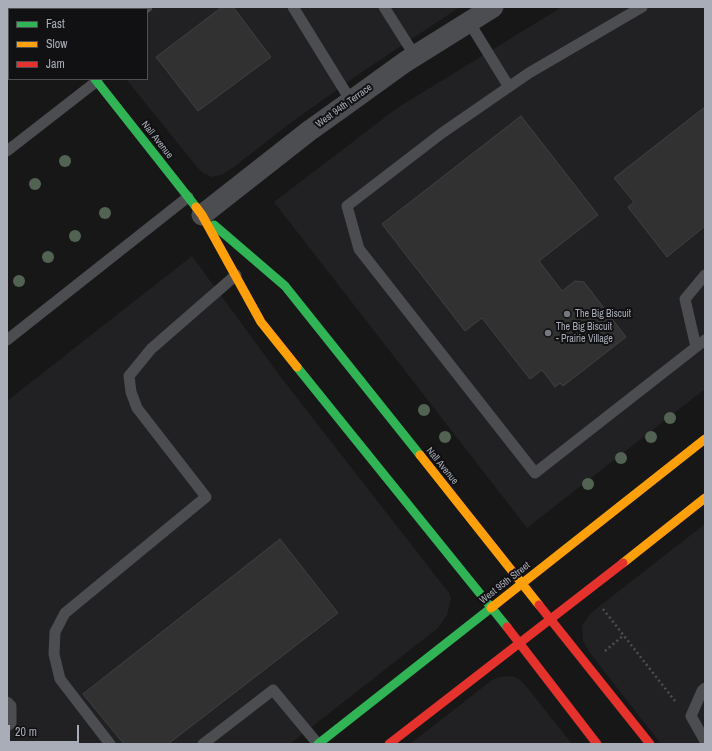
<!DOCTYPE html>
<html>
<head>
<meta charset="utf-8">
<style>
	body { margin:0 }
	#map { position:relative; width:712px; height:751px; overflow:hidden; background:#171717; font-family:"Archivo Narrow",sans-serif }
	canvas { display:block }
	.frame { position:absolute; inset:0; border:8px solid #a9adb7; pointer-events:none }
	.legend { position:absolute; left:8px; top:8px; width:140px; height:72px; box-sizing:border-box; background:#111113; border:1px solid #4e4f55; margin:0; padding:5px 7px; list-style:none; font-size:12px; color:#a9adb7 }
	.legend li { display:flex; align-items:center; gap:8px; height:20px }
	.legend b { width:20px; border:1px solid #4e4f55 }
	.scale { position:absolute; left:8px; top:725px; width:71px; height:18px; box-sizing:border-box; border:2px solid #a9adb7; border-top:0; padding-left:5px; font-size:12px; line-height:14px; white-space:nowrap; color:#a9adb7; -webkit-text-stroke:3px #111113; paint-order:stroke }
</style>
</head>
<body>
<div id="map">
<canvas width="712" height="751"></canvas>
<div class="frame"></div>
<ul class="legend">
<li><b style="height:5px;background:#30b455"></b>Fast</li>
<li><b style="height:5px;background:#ff9f0a"></b>Slow</li>
<li><b style="height:5px;background:#e5322d"></b>Jam</li>
</ul>
<div class="scale">20 m</div>
</div>
<script>
const c = document.querySelector('canvas').getContext('2d');
c.lineJoin = 'round';
function paint(path, color) { c.fillStyle = color; c.fill(path, 'evenodd'); }
const poly = rows => new Path2D(rows.map(r => 'M' + r).join(''));
function trace(path, color, width, dash) { c.strokeStyle = color; c.lineWidth = width; c.lineCap = dash ? 'butt' : 'round'; c.setLineDash(dash || []); c.stroke(path); }
function drawText(font, color, halo, rows, align = 'center') {
  c.font = font + ' "Archivo Narrow",sans-serif'; c.lineWidth = 4; c.setLineDash([]); c.textBaseline = 'middle'; c.strokeStyle = halo; c.fillStyle = color; for (const [text, x, y, turn = 0] of rows) {
    c.save(); c.translate(x, y); c.rotate((+turn || 0) * Math.PI / 180); c.textAlign = isNaN(turn) ? turn : align; if (halo) c.strokeText(text, 0, 0); c.fillText(text, 0, 0); c.restore();
  }
}
const built = poly([
	[68,7,460,7,365,70,289,124,234,167,223,174,212,177,203,173,197,167,126,79,147,79,147,9,70,9],
	[562,7,705,7,705,389,527,528,274,202,397,108],
	[192,256,280,376,449,593,451,599,447,615,438,628,290,744,7,744,7,401],
	[705,524,705,744,661,744,590,653,583,641,582,625,592,612],
	[512,676,519,679,526,686,572,744,410,744,492,680,500,677]
]);
const building = poly([
	[222,7,233,7,271,57,198,111,156,57,222,7],
	[705,107,705,226,667,257,628,207,634,202,614,178,705,107],
	[521,116,598,215,539,261,562,291,575,281,584,282,626,337,563,386,560,383,555,387,542,370,530,379,482,318,465,331,382,224,521,116],
	[280,539,338,613,168,744,124,744,83,694,280,539]
]);
const path = poly([
	[603,609,675,701],
	[605,651,624,635]
]);
const lane = poly([
	[293,7,351,101],
	[384,7,415,56],
	[642,7,529,73,442,133,347,206,359,249,535,473,705,340],
	[144,9,147,7],
	[469,22,509,87],
	[7,60,9,59],
	[7,151,97,81],
	[7,340,188,197],
	[696,347,685,299,705,275],
	[705,688,702,691,691,716,705,741],
	[7,702,11,706,11,723,7,726],
	[110,744,60,679,54,654,55,632,65,613,206,497,137,408,131,392,129,376,151,349,236,275],
	[203,744,273,690,318,744]
]);
const street = poly([
	[202,215,309,131,351,101,405,62,493,7]
]);
const fast = poly([
	[39,7,40,9],
	[95,79,196,207],
	[214,225,285,286,420,455],
	[297,367,507,627],
	[318,744,491,608]
]);
const slow = poly([
	[196,207,202,215,261,322,297,367],
	[420,455,539,605],
	[623,563,705,498],
	[491,608,705,439]
]);
const jam = poly([
	[539,605,650,744],
	[507,627,597,744],
	[389,744,623,563]
]);
const trees = [
	[65,161],
	[35,184],
	[105,213],
	[75,236],
	[48,257],
	[19,281],
	[424,410],
	[670,418],
	[445,437],
	[651,437],
	[621,458],
	[588,484]
];
const markers = [
	[567,314,4,"#76787f"],
	[548,333,4,"#76787f"]
];
const streetNames = [
	["West 94th Terrace",344,106,-36],
	["Nall Avenue",157,140,52],
	["Nall Avenue",442,466,51],
	["West 95th Street",505,583,-38]
];
const poiNames = [
	["The Big Biscuit",575,314],
	["The Big Biscuit",556,327],
	["- Prairie Village",556,339]
];
paint(built, '#212123');
paint(building, '#313132');
trace(building, '#404043', 1);
trace(path, '#4d4e51', 2.5, [2, 3]);
trace(lane, '#4c4d50', 11);
trace(street, '#4c4d50', 21);
trace(fast, '#30b455', 9);
trace(slow, '#ff9f0a', 9);
trace(jam, '#e5322d', 9);
c.fillStyle = '#526353';
for (const [x, y] of trees) { c.beginPath(); c.arc(x, y, 6, 0, 2 * Math.PI); c.fill(); }
for (const [x, y, r, color] of markers) { const dot = new Path2D(); dot.arc(x, y, r, 0, 2 * Math.PI); c.fillStyle = color; c.fill(dot); trace(dot, '#111113', 1.5); }
drawText('10px', '#a9adb7', '#111113', streetNames);
drawText('10px', '#a9adb7', '#111113', poiNames, 'left');
</script>
</body>
</html>
